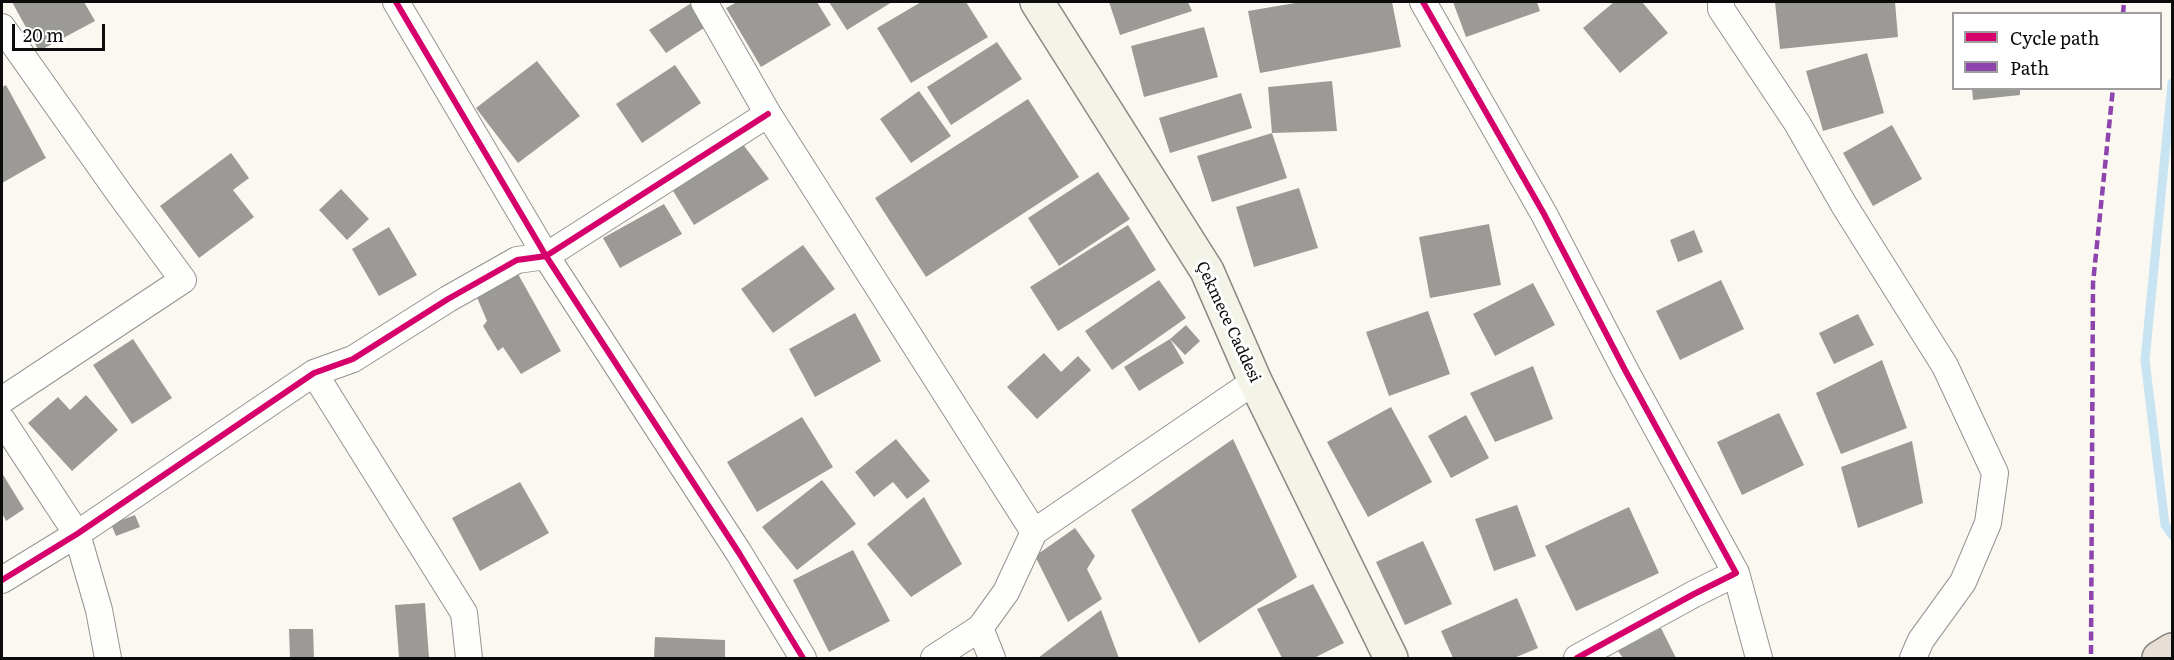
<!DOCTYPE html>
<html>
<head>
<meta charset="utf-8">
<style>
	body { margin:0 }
	#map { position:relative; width:2174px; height:660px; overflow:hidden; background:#faf8f0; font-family:Literata,serif }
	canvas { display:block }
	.frame { position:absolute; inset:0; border:3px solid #0c0c0c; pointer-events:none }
	.legend { position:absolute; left:1952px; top:12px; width:210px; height:78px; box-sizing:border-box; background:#fff; border:2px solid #9e9e9e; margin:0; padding:8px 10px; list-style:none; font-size:18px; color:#0c0c0c }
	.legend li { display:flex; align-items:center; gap:12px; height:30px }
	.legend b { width:30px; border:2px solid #9e9e9e }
	.scale { position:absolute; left:12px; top:24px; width:93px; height:27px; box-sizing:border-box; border:3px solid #0c0c0c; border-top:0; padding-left:8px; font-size:18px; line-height:21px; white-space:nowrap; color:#0c0c0c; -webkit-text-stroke:4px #fff; paint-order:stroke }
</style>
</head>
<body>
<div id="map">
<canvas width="2174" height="660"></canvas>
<div class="frame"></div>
<ul class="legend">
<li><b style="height:8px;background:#d6006c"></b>Cycle path</li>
<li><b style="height:8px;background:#8e44ad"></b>Path</li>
</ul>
<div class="scale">20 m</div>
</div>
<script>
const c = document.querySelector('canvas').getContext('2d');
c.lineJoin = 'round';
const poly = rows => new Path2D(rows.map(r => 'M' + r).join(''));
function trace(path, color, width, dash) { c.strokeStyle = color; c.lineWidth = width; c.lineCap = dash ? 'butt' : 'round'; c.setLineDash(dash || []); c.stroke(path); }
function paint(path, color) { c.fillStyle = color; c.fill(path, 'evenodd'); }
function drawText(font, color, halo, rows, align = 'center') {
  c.font = font + ' Literata,serif'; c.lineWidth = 6; c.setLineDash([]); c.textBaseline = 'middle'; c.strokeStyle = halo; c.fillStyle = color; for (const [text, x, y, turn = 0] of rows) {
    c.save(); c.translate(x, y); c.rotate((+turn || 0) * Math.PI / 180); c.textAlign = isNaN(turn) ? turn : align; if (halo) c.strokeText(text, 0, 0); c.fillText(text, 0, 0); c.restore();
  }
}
const stream = poly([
	[2172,83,2145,360,2165,525,2172,535]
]);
const building = poly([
	[12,2,84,2,95,21,39,51],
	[693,2,707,26,666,53,649,30],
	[737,2,817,2,831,25,761,67,726,8],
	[829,2,892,2,847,30],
	[921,2,966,2,988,37,911,83,877,28],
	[1109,2,1188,2,1192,11,1120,35],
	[1301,2,1392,2,1401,47,1260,73,1248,11],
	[1453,2,1537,2,1540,11,1466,37],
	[1614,2,1642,2,1668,33,1620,73,1583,28],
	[1775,2,1895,2,1898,37,1780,49],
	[1204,27,1218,77,1144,97,1131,46],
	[997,42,1022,79,951,125,927,87],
	[1867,53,1884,113,1823,131,1806,71],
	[537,61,580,116,518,163,476,108],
	[675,65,701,103,642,143,616,104],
	[1332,81,1337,131,1272,133,1268,87],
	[6,85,46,158,2,183,2,87],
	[1972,88,2020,88,2020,95,1973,100],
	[919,91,951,136,911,163,880,119],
	[1241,93,1252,128,1170,153,1159,118],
	[1028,99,1079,177,926,277,875,198],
	[1892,125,1922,179,1873,206,1843,153],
	[1272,133,1287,178,1212,202,1197,156],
	[742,143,769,179,694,225,667,181],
	[231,153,249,178,233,190,254,217,199,258,160,206],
	[1098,172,1130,219,1059,266,1028,218],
	[1299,188,1318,248,1254,267,1236,207],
	[341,189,369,219,347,240,319,210],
	[664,204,682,234,620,268,603,238],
	[1489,224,1501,285,1430,298,1419,237],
	[1128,225,1156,270,1058,331,1030,287],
	[389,227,417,275,379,296,352,249],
	[1694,230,1703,252,1678,262,1670,240],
	[803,245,835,289,773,333,741,289],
	[518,274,561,351,521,374,503,347,498,351,483,326,487,321,476,295],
	[1159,280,1186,318,1112,370,1085,331],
	[1721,280,1744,329,1680,360,1656,311],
	[1533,283,1555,325,1495,356,1473,314],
	[1428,311,1450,374,1389,396,1366,332],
	[855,313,881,361,815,397,789,349],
	[1858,314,1874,345,1834,364,1819,333],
	[1186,325,1200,341,1185,355,1170,339],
	[133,339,172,398,132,424,93,365],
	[1170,339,1184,363,1139,391,1124,367],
	[1044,353,1061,372,1078,356,1091,370,1037,419,1007,387],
	[1882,360,1907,428,1841,454,1816,393],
	[1533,366,1553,419,1495,442,1470,393],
	[86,395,118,430,72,471,28,423,58,397,70,410],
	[1391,407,1432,482,1368,517,1327,442],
	[1779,413,1804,465,1742,495,1717,442],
	[1466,415,1489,458,1451,478,1428,436],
	[802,417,833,467,757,512,727,462],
	[896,439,930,481,907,499,893,482,874,497,855,472],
	[1233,439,1297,577,1199,643,1131,510],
	[1912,441,1923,503,1858,528,1841,467],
	[2,473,24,509,6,521,2,513],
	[822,480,856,524,797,570,762,527],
	[520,482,549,533,480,571,452,518],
	[924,497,962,564,911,597,867,544],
	[1517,505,1536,556,1494,571,1475,519],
	[1629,507,1659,573,1576,611,1545,546],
	[135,515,140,527,116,536,111,524],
	[1075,528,1095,556,1087,569,1102,599,1068,622,1035,556],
	[1423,541,1452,604,1405,625,1376,562],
	[853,550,890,621,829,652,793,580],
	[1313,584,1344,643,1314,658,1282,658,1257,609],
	[1517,598,1538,648,1514,658,1453,658,1441,631],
	[425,603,429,658,399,658,395,605],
	[1101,610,1119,658,1038,658],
	[1661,628,1676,658,1623,658,1618,651],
	[289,629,313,629,314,658,290,658],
	[655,637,725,640,725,658,654,658]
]);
const street = poly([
	[396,2,546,256,739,553,803,658],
	[704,2,768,114,1034,532],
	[1423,2,1544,214,1625,370,1736,573,1694,594,1577,658],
	[1721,2,1721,9,1797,123,1844,205,1945,366,1995,473,1988,523,1963,582,1921,640,1913,658],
	[2,27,119,193,183,280,2,400],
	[314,373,464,613,469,658],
	[2,420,77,534,99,610,108,658],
	[1736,573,1759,658],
	[2,580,77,534,314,373,353,359,448,299,517,260,546,256,768,114],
	[980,628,992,658],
	[934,658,980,628,1006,592,1034,532,1255,381]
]);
const secondary = poly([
	[1037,2,1207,271,1255,381,1391,658]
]);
const highway = poly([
	[2159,658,2172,650]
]);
const quiet = poly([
	[2123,14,2124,2],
	[2091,654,2093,283,2113,88]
]);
const cycleway = poly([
	[396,2,546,256,739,553,803,658],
	[1423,2,1544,214,1625,370,1736,573,1694,594,1577,658],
	[2,580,77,534,314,373,353,359,448,299,517,260,546,256,768,114]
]);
const streetNames = [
	["Çekmece Caddesi",1228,322,65]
];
trace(stream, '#c8e4f2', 9);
paint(building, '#9c9a96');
trace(street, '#93928f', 28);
trace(secondary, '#8a8985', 36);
trace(highway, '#80807c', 36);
trace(street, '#fefefd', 26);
trace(secondary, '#f4f3e8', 33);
trace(highway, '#e8ded5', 33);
trace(quiet, '#8e44ad', 4.5, [9, 4.5]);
trace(cycleway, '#d6006c', 6);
drawText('16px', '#0c0c0c', '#fff', streetNames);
</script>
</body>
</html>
